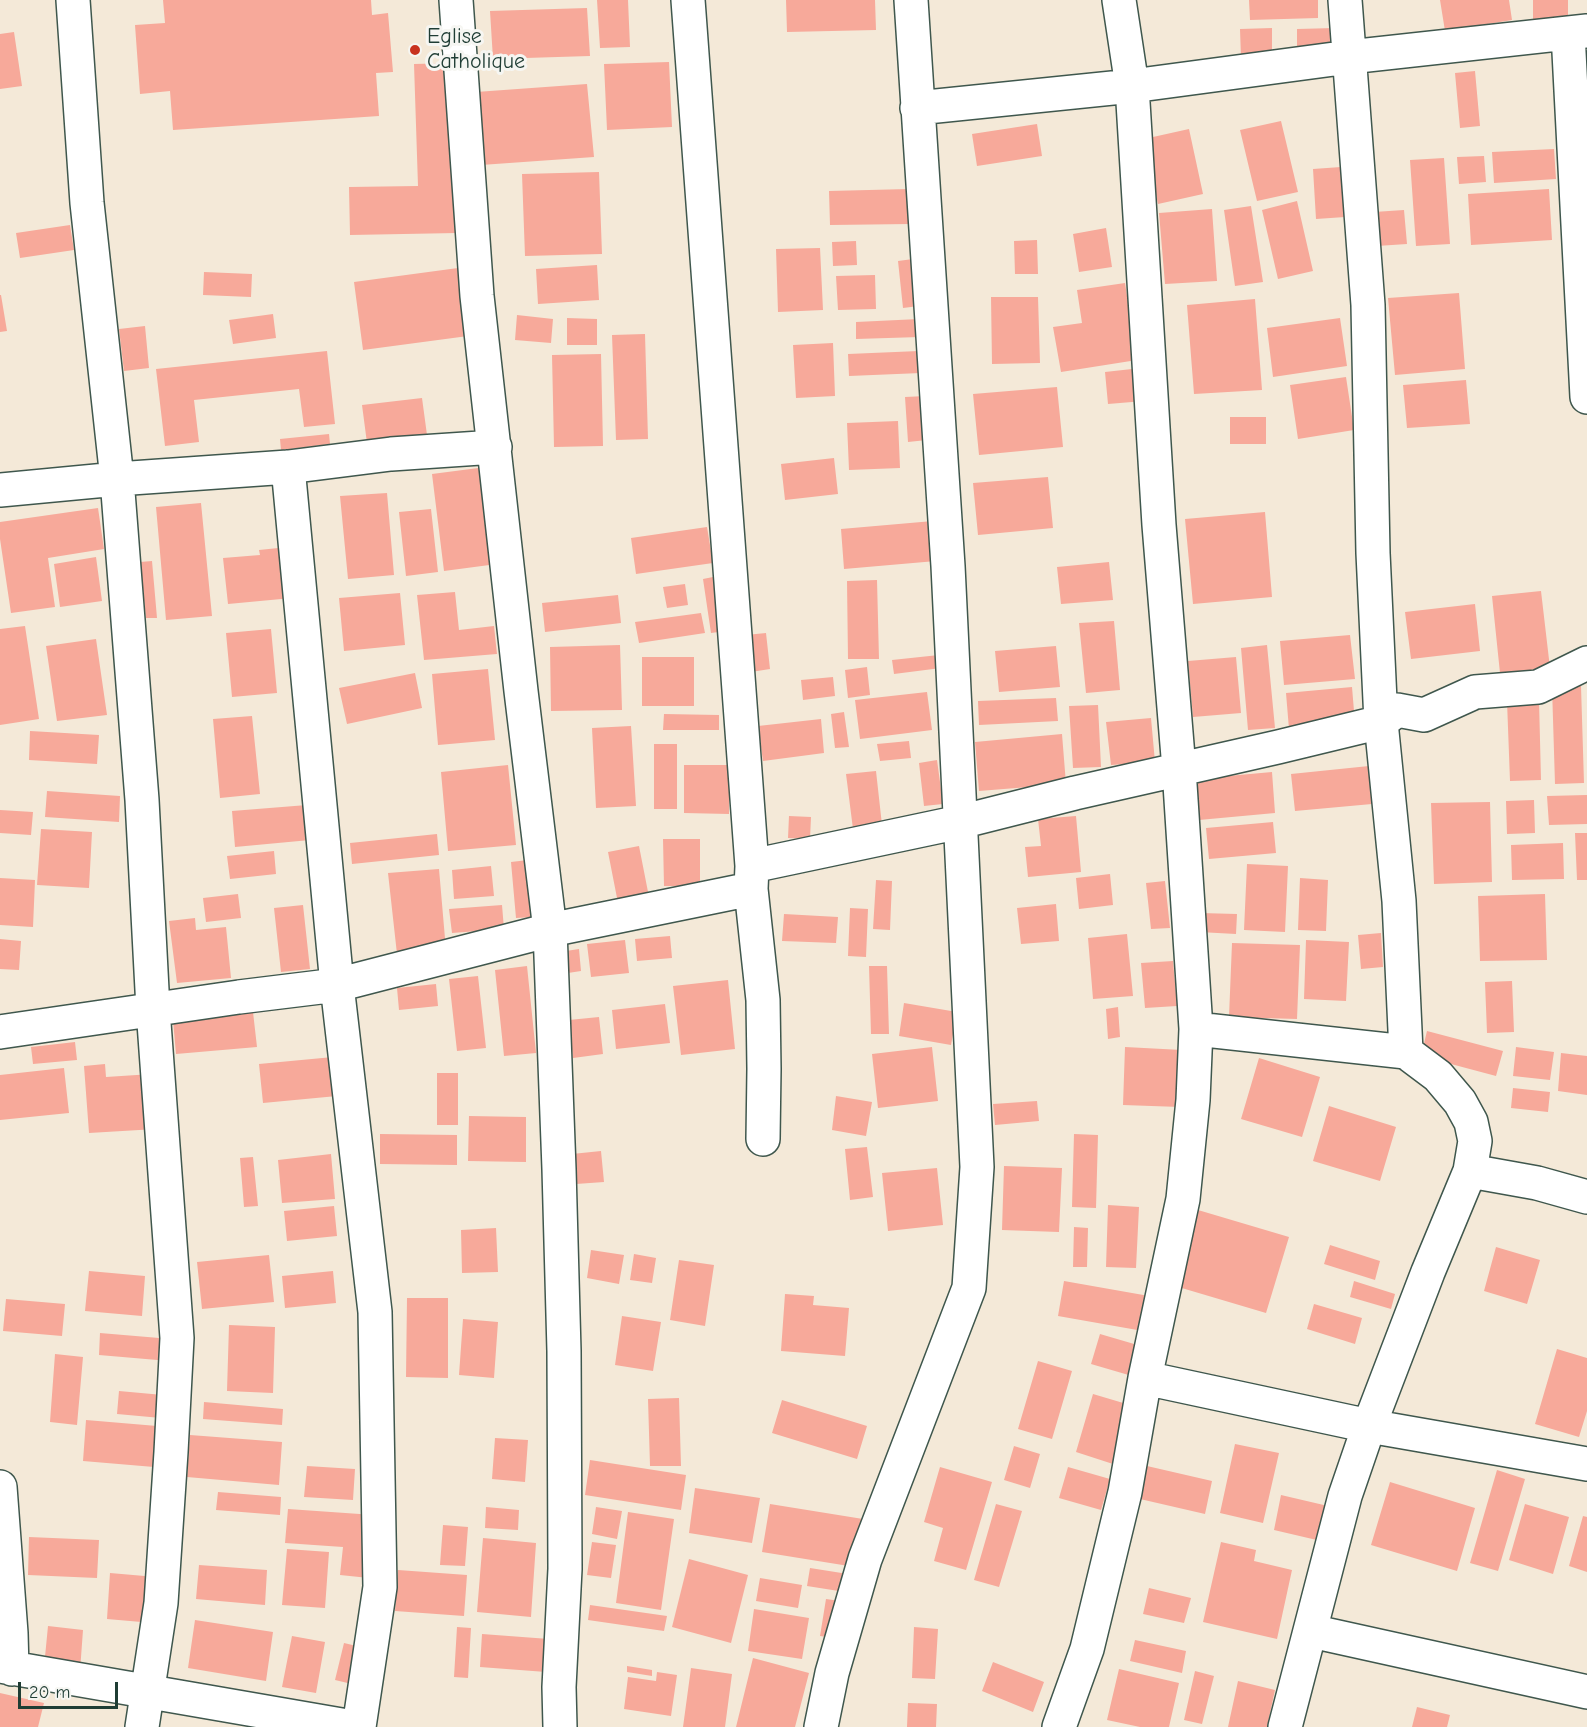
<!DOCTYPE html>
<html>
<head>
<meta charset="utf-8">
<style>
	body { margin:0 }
	#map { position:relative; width:1587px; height:1727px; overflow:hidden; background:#f4e9d8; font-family:"Comic Neue",sans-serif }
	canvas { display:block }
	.scale { position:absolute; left:18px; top:1682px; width:100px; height:27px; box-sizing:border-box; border:3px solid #1f3d34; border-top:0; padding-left:8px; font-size:18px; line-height:21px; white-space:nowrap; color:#1f3d34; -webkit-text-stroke:4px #f6f6f2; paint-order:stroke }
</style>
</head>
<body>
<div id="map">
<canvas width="1587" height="1727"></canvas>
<div class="scale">20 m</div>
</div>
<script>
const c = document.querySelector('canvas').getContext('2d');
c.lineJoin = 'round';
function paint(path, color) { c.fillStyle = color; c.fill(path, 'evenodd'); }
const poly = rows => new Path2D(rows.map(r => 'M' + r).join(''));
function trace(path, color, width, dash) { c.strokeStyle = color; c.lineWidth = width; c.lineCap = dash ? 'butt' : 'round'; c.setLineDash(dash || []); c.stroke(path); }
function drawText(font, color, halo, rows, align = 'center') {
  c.font = font + ' "Comic Neue",sans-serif'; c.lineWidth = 6; c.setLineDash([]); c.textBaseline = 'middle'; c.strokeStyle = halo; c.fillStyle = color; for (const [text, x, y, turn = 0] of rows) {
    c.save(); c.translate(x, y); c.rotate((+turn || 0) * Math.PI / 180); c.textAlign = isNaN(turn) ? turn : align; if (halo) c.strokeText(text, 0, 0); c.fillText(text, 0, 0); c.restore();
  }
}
const building = poly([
	[163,0,371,0,372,15,388,13,393,72,376,73,379,116,173,130,170,91,140,94,135,25,165,23],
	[597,0,628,0,630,47,600,48],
	[786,0,875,0,876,30,787,32],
	[1249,0,1318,0,1318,18,1250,20],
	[1440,0,1509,0,1512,20,1445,31],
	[1533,0,1568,0,1568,21,1533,21],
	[587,8,590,56,493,59,490,11],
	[1272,28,1272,57,1241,58,1240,29],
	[1335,28,1336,49,1297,49,1297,29],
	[14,32,22,86,0,89,0,34],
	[669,62,672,127,607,130,604,64],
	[452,63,457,233,350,235,349,187,418,186,414,64],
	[1475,71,1480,126,1460,128,1455,73],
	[587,84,594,157,481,165,476,92],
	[1281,121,1298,192,1257,201,1240,130],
	[1037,124,1042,156,977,166,972,134],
	[1189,129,1203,194,1158,204,1144,139],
	[1554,149,1556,179,1494,183,1492,152],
	[1484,156,1486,182,1459,184,1457,157],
	[1444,158,1450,244,1416,246,1410,160],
	[1341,167,1345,217,1316,219,1313,169],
	[599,172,602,254,525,256,522,174],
	[909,189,910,224,830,225,829,191],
	[1549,189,1552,240,1471,245,1468,194],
	[1297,201,1313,271,1278,279,1262,210],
	[1251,206,1263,282,1235,286,1224,210],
	[1212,209,1217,281,1165,284,1159,213],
	[1404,210,1407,244,1377,246,1374,212],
	[70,225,74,250,20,258,16,233],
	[1106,228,1112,267,1079,272,1073,234],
	[1037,240,1038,274,1015,274,1014,241],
	[856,241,857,265,833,266,832,242],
	[820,248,823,310,778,312,776,249],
	[913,259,919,306,903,308,898,261],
	[597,265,599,300,538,304,536,269],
	[458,268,468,336,363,350,354,282],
	[204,272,252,274,251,297,203,295],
	[875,275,876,309,838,310,836,276],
	[1125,283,1137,360,1061,372,1053,327,1082,323,1077,290],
	[1459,293,1465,369,1395,375,1388,298],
	[0,295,1,295,7,331,0,332],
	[991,297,1038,297,1040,363,992,364],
	[1255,299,1262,390,1194,394,1187,305],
	[273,314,276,338,233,344,229,320],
	[517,315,553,319,551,343,515,340],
	[567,318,597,319,597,345,567,345],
	[1340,318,1347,366,1273,377,1267,328],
	[919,319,920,337,856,339,856,322],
	[145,326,149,368,124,371,119,329],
	[645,334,648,439,616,440,612,335],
	[833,343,835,396,796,398,793,345],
	[327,351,335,424,304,427,299,389,194,400,199,442,165,446,156,369],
	[919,351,921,373,849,376,848,354],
	[601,354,603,446,554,447,552,355],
	[1141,368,1144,401,1108,404,1105,372],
	[1346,377,1354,430,1298,439,1290,385],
	[1466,380,1470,424,1407,428,1403,385],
	[1057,387,1063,447,979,455,973,394],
	[926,396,927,440,908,442,905,397],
	[422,398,427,435,367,443,362,405],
	[1230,417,1266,417,1266,444,1230,444],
	[898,421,900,468,849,470,847,423],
	[329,434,330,444,281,450,280,439],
	[834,458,838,494,785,500,781,464],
	[486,467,497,564,444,571,432,474],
	[1048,477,1053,528,978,535,973,483],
	[387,493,394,575,348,579,340,496],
	[201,503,212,616,166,620,156,507],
	[98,508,104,549,48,558,55,607,11,613,0,539,0,522],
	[431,509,438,572,406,576,399,512],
	[1265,512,1272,597,1193,604,1185,519],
	[933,521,936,561,844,569,841,529],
	[707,527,713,563,636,574,631,538],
	[288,547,292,598,228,604,223,558,260,555,259,550],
	[96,557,102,601,60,607,54,564],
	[152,561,157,618,146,618,140,562],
	[1109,562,1113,600,1061,604,1057,567],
	[718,576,726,631,711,633,703,579],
	[877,580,879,659,848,659,847,581],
	[685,584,688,605,667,608,663,587],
	[1541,591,1550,668,1500,673,1492,596],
	[455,592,459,630,494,626,497,654,424,660,417,595],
	[400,593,405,645,344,651,339,598],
	[618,595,621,623,545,632,542,603],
	[1475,604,1480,651,1411,659,1405,612],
	[701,613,705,633,639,643,635,622],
	[1114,621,1120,690,1086,693,1079,623],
	[25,626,39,719,0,725,0,629],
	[271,629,277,693,232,697,226,633],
	[766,633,770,669,751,672,746,635],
	[1350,635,1355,679,1284,685,1280,641],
	[96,639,107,715,57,721,46,646],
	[620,645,622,710,551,711,550,647],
	[1267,645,1275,728,1248,730,1241,648],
	[1056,646,1060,687,999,692,995,651],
	[939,655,941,668,894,674,892,660],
	[642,657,694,657,694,706,642,706],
	[1236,657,1241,713,1193,717,1188,661],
	[867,667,870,695,848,698,845,670],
	[488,669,495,740,438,745,432,674],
	[415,673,422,708,347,724,339,688],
	[833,677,835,696,803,700,801,680],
	[1581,686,1584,783,1555,784,1552,687],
	[1352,687,1355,723,1289,729,1286,693],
	[927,692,932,730,860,739,855,700],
	[1056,698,1058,721,979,725,978,701],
	[1539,700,1541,780,1510,781,1507,701],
	[1098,705,1101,767,1073,768,1069,706],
	[844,712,849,747,835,748,831,714],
	[664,714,719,715,719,730,663,730],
	[252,716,260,794,220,798,213,719],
	[1151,718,1155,762,1111,765,1106,722],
	[821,719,824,753,763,761,758,726],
	[631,726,636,806,596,808,592,728],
	[30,731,99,735,97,764,29,760],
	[1062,734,1066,784,979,791,975,742],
	[909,741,911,758,880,761,877,744],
	[654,744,677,744,677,809,654,809],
	[937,760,943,804,924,806,919,763],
	[508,765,516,845,448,851,441,772],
	[684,765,729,765,729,814,684,813],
	[1369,766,1372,804,1295,811,1291,774],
	[876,771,882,825,853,829,846,774],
	[1272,772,1275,813,1199,820,1195,779],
	[47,791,120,796,119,822,45,817],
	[1587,795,1587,824,1549,825,1547,796],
	[1534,800,1535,833,1507,834,1506,801],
	[1490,802,1492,882,1434,884,1431,803],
	[307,805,310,840,235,847,232,811],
	[0,810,33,812,31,835,0,833],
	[789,816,811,817,810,839,788,838],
	[1076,816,1081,872,1028,877,1025,847,1041,846,1038,819],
	[1273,822,1276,853,1209,859,1206,828],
	[41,829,92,832,89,888,37,885],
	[1575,833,1587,833,1587,880,1577,880],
	[437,834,439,855,352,864,350,843],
	[663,839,700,839,700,886,664,886],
	[1563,843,1564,879,1512,880,1511,845],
	[639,846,649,897,618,903,608,852],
	[274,851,276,874,230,879,227,856],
	[528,860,534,917,516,918,511,862],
	[1247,864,1288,866,1285,932,1244,930],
	[491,866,494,896,454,899,452,870],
	[439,869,446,950,397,954,388,873],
	[1110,874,1113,905,1079,909,1076,878],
	[0,878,35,880,33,927,0,925],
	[1300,878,1328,880,1326,931,1298,930],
	[876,880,892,881,890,930,873,929],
	[1165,881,1170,928,1151,929,1146,883],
	[238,894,241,918,206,922,203,898],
	[1545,894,1547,960,1480,961,1478,896],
	[1056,904,1059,941,1021,944,1017,908],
	[303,905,310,969,281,972,274,908],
	[502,905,504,929,452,933,449,909],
	[850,908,868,909,866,957,848,956],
	[1200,913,1237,914,1236,934,1199,932],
	[784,914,838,917,836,943,782,941],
	[195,918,196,930,226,927,231,978,177,983,169,921],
	[1381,933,1383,967,1361,969,1358,935],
	[1127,934,1133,996,1093,999,1088,938],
	[670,936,672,958,637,961,635,939],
	[0,939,21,941,19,970,0,969],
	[625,940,629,973,591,977,587,944],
	[1306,940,1349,942,1346,1001,1304,999],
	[1232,943,1300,945,1297,1019,1229,1017],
	[579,949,581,971,568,973,566,951],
	[1173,961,1177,1006,1145,1008,1141,963],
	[527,966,536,1053,504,1056,495,970],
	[869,966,887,966,889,1034,871,1034],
	[478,976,486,1048,457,1051,449,979],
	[728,980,735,1049,681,1055,673,986],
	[1512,981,1514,1032,1487,1033,1485,982],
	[436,984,438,1006,399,1010,397,988],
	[904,1003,957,1012,951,1045,899,1036],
	[665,1004,670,1043,616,1049,612,1010],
	[1118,1007,1120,1037,1108,1039,1106,1009],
	[253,1012,257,1047,176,1054,173,1020],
	[599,1017,603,1054,573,1058,569,1020],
	[1427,1031,1503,1051,1496,1076,1421,1056],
	[75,1042,77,1060,33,1064,31,1047],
	[932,1047,938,1101,878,1108,872,1054],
	[1125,1047,1182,1050,1180,1107,1123,1105],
	[1516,1047,1554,1052,1550,1080,1513,1076],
	[1561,1053,1587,1056,1587,1095,1558,1091],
	[333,1057,337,1096,263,1103,259,1064],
	[1259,1058,1320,1077,1302,1137,1241,1119],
	[105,1064,106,1077,152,1074,156,1129,89,1133,84,1066],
	[64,1068,69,1113,0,1120,0,1075],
	[437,1073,458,1073,458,1125,437,1125],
	[1513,1088,1550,1092,1548,1112,1511,1108],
	[836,1096,872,1102,866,1136,832,1130],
	[1037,1101,1039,1121,995,1125,993,1104],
	[1329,1106,1396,1127,1380,1181,1313,1161],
	[469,1116,526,1117,526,1162,468,1161],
	[380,1134,457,1135,457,1165,380,1164],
	[1074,1134,1098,1135,1096,1208,1072,1207],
	[867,1147,873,1197,850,1200,845,1149],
	[601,1151,604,1182,576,1184,572,1154],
	[331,1154,335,1199,282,1203,278,1160],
	[253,1157,258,1206,244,1207,240,1158],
	[1004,1166,1062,1168,1059,1232,1002,1230],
	[937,1168,943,1225,888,1231,882,1173],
	[1108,1205,1139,1207,1136,1268,1106,1267],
	[334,1206,337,1236,287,1241,284,1211],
	[1198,1210,1289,1237,1266,1313,1175,1286],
	[1074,1227,1088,1228,1087,1267,1073,1267],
	[496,1228,498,1272,462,1273,461,1230],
	[1330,1245,1380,1261,1375,1280,1324,1264],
	[1496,1247,1540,1260,1527,1304,1484,1291],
	[591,1250,624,1255,619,1284,587,1278],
	[634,1254,656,1258,652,1283,630,1280],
	[269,1255,274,1302,202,1309,197,1262],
	[679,1260,714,1265,705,1326,670,1320],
	[89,1271,145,1276,142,1316,85,1311],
	[333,1271,336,1303,285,1308,282,1276],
	[1064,1281,1149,1296,1143,1331,1058,1316],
	[1354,1281,1395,1294,1391,1309,1350,1297],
	[785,1294,814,1296,813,1305,849,1308,845,1356,781,1351],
	[407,1298,448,1298,448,1378,406,1377],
	[6,1299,65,1304,62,1336,3,1331],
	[1314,1304,1362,1318,1355,1344,1307,1329],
	[622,1316,661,1322,653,1371,615,1365],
	[463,1319,498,1322,494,1378,459,1375],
	[229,1325,275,1327,273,1393,227,1391],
	[100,1333,171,1339,169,1361,99,1355],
	[1100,1334,1141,1346,1132,1376,1091,1364],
	[1557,1349,1587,1358,1587,1411,1579,1437,1535,1424],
	[55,1354,83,1357,77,1425,50,1422],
	[1038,1361,1072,1371,1052,1439,1018,1429],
	[119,1391,163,1395,161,1418,117,1414],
	[1093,1394,1130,1405,1113,1464,1076,1452],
	[679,1398,681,1466,650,1466,648,1399],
	[782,1400,867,1426,857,1459,772,1433],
	[204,1402,283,1409,282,1425,203,1419],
	[86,1420,157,1426,154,1467,83,1461],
	[190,1435,282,1442,279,1485,187,1477],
	[495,1438,528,1440,525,1482,492,1479],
	[1235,1444,1279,1453,1263,1523,1220,1513],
	[1014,1446,1040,1454,1030,1488,1004,1480],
	[590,1460,686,1475,681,1510,585,1495],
	[307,1466,355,1469,353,1500,304,1497],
	[1147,1466,1212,1481,1205,1514,1140,1499],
	[940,1467,992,1482,966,1570,934,1561,943,1528,924,1522],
	[1068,1467,1110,1479,1101,1510,1059,1498],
	[1497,1470,1525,1479,1498,1571,1470,1563],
	[1390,1482,1475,1508,1457,1571,1371,1545],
	[695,1488,760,1498,752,1543,689,1533],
	[218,1492,281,1497,280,1515,216,1510],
	[1281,1495,1328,1506,1321,1541,1274,1530],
	[770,1504,863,1519,855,1567,762,1552],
	[996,1504,1022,1511,999,1587,974,1580],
	[1525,1504,1569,1517,1553,1574,1509,1560],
	[486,1507,519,1510,518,1530,485,1528],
	[596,1507,622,1511,617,1539,592,1534],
	[288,1509,374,1515,369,1578,340,1575,343,1547,285,1543],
	[628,1512,674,1519,661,1610,616,1603],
	[1583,1516,1587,1517,1587,1572,1569,1566],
	[443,1525,468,1527,465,1566,440,1565],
	[29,1537,99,1540,97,1578,28,1575],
	[483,1538,536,1543,531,1617,477,1612],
	[592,1542,616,1545,611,1578,587,1575],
	[1221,1542,1256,1550,1254,1561,1292,1570,1277,1639,1203,1622],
	[287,1549,329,1552,325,1608,282,1605],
	[689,1559,748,1575,731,1643,672,1627],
	[199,1565,267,1570,265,1605,196,1599],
	[810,1568,848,1574,845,1592,807,1586],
	[398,1570,467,1575,464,1616,395,1611],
	[110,1573,156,1577,153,1623,107,1619],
	[760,1578,802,1585,798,1608,756,1601],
	[1149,1588,1191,1598,1184,1623,1143,1614],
	[826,1599,840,1601,834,1638,820,1636],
	[590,1605,667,1616,664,1631,588,1620],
	[754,1609,809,1618,802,1659,748,1651],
	[195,1620,273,1632,266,1681,188,1668],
	[48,1626,83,1630,80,1671,44,1667],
	[457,1627,471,1628,468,1678,454,1677],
	[914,1627,938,1629,935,1679,912,1678],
	[482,1634,549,1639,546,1672,480,1667],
	[292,1636,325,1642,316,1693,282,1687],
	[1135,1640,1186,1651,1182,1673,1130,1661],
	[344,1643,365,1648,356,1685,335,1680],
	[753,1658,809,1673,795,1727,736,1727],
	[993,1662,1044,1682,1033,1712,982,1691],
	[627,1666,652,1670,652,1676,627,1672],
	[691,1668,732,1674,725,1727,683,1727],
	[1119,1669,1179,1683,1169,1727,1140,1727,1107,1720],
	[1195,1671,1214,1676,1202,1724,1184,1720],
	[657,1672,677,1675,671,1716,624,1709,628,1677,656,1681],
	[1238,1681,1275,1690,1267,1727,1228,1727],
	[0,1693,44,1703,38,1727,0,1727],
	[908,1703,937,1704,936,1727,907,1727],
	[1417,1707,1450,1715,1447,1727,1412,1727]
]);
const minor = poly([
	[73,0,87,203,117,479,142,800,153,1009,177,1338,171,1452,161,1603,142,1727],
	[456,0,477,296,521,691,550,930,559,1169,564,1351,565,1569,559,1687,560,1727],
	[688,0,752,866,751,889,763,1000,764,1069,763,1139],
	[1568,33,1587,397],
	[917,108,1132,86,1349,57,1587,31],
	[288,467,337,985,375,1312,380,1587,359,1727],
	[0,490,117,479,288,467,391,454,495,447],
	[752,866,960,822,1075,793,1278,747,1381,722,1397,710,1424,715,1475,692,1538,687,1587,663],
	[1196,1029,1406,1052],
	[0,1032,239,997,337,985,550,930,751,889],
	[1470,1171,1537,1183,1587,1197],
	[1145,1378,1369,1426,1587,1464],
	[0,1487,11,1633,12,1669],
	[1311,1631,1587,1692],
	[0,1666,353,1727],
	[821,1727,832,1673,865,1559,969,1288,977,1167,948,566,911,0],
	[1059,1727,1087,1649,1125,1492,1145,1378,1183,1199,1193,1100,1196,1029,1179,769,1159,525,1132,86,1119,0],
	[1285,1727,1345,1496,1369,1426,1428,1272,1470,1171,1475,1141,1471,1122,1460,1102,1438,1076,1406,1052,1399,901,1381,722,1373,553,1368,305,1345,0]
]);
const markers = [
	[415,50,6,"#c8321e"]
];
const poiNames = [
	["Eglise",427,37],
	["Catholique",427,62]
];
paint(building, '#f7a99a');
trace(minor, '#3f574d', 36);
trace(minor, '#fff', 33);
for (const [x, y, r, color] of markers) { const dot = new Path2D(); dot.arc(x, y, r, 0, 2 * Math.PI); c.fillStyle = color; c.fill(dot); trace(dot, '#f6f6f2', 2); }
drawText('22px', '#1f3d34', '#f6f6f2', poiNames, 'left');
</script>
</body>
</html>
